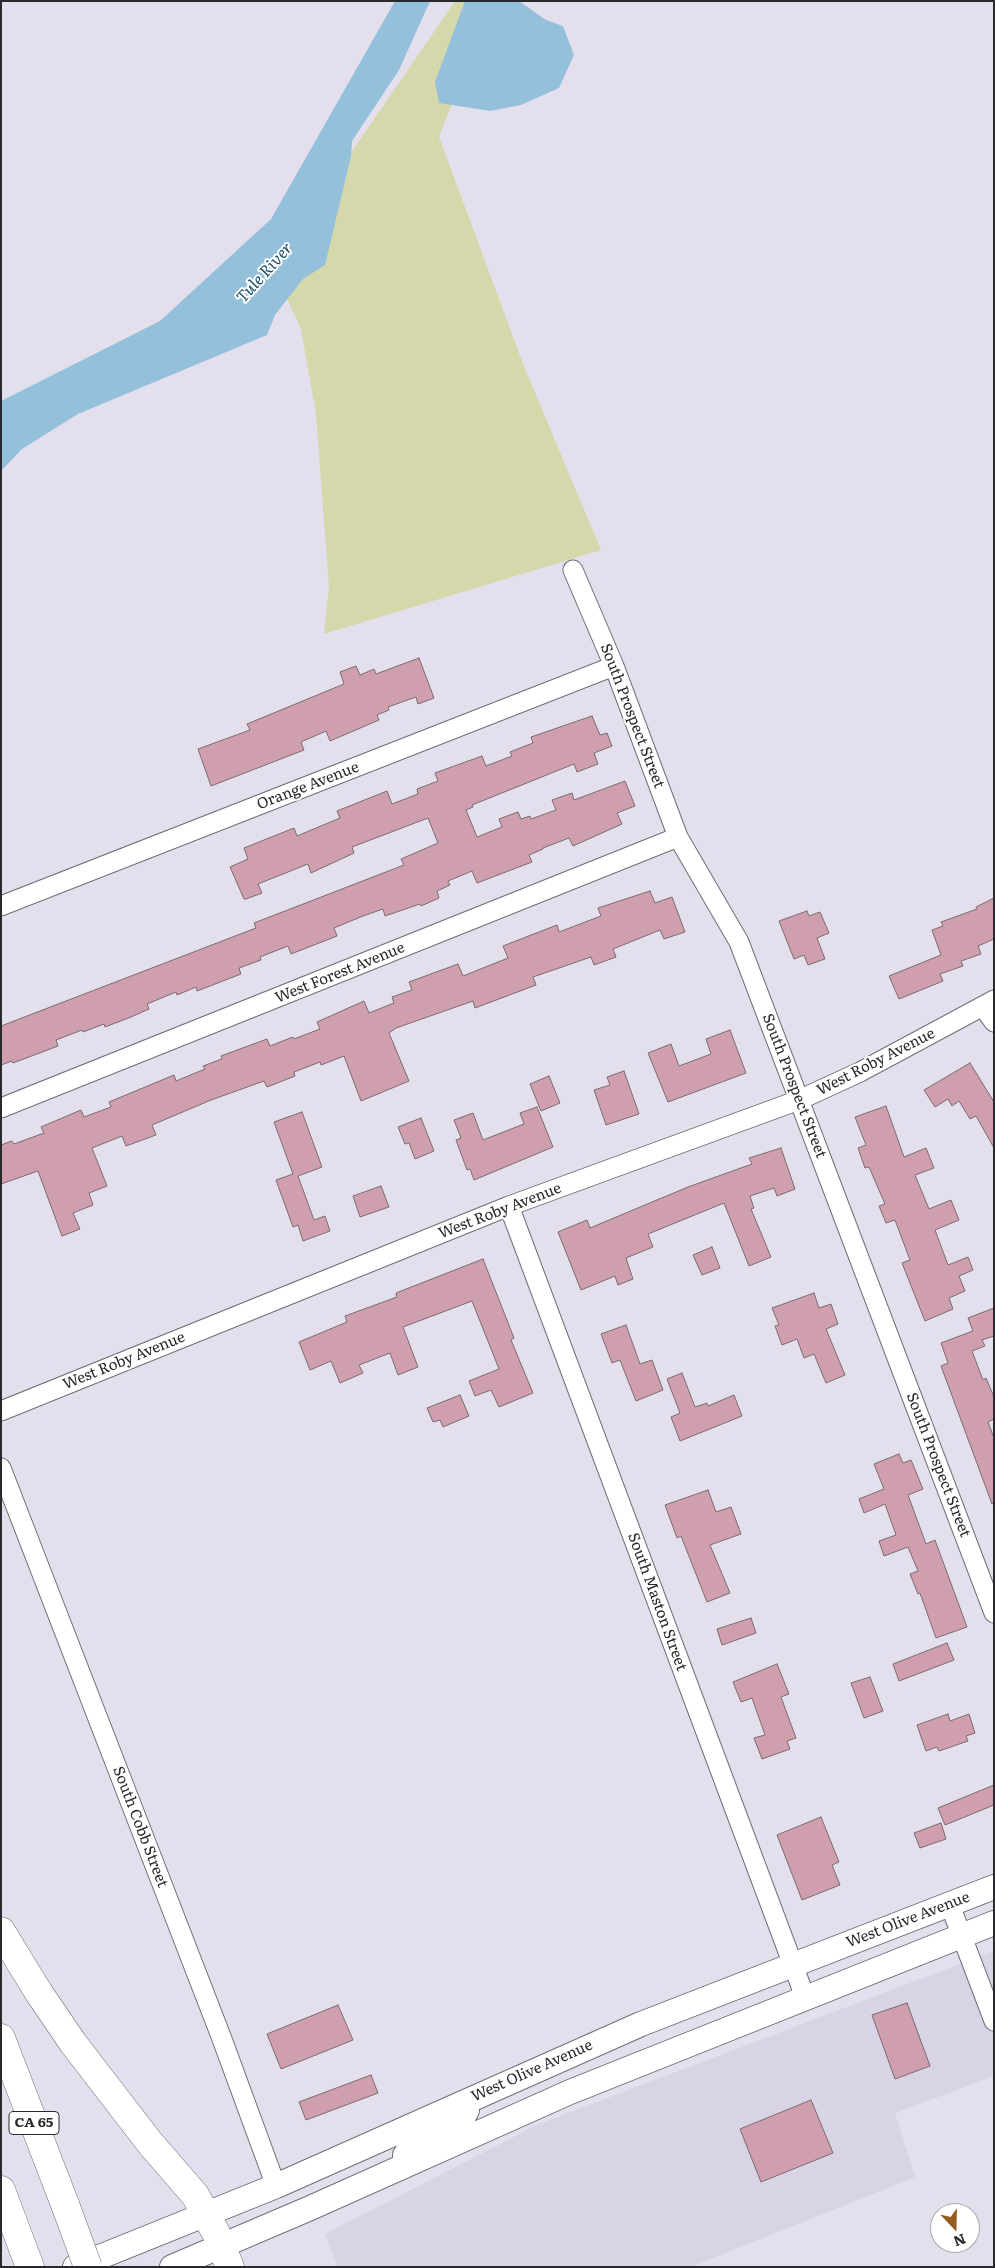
<!DOCTYPE html>
<html>
<head>
<meta charset="utf-8">
<style>
	body { margin:0 }
	#map { position:relative; width:995px; height:2268px; overflow:hidden; background:#e4dfec; font-family:Literata,serif }
	canvas { display:block }
	.frame { position:absolute; inset:0; border:2px solid #29282d; pointer-events:none }
	.north { position:absolute; left:930px; top:2203px; width:50px; height:50px; box-sizing:border-box; background:#fff; border:1px solid #a9a9ab; border-radius:50%; rotate:159deg; font-size:14px; font-weight:700; line-height:20px; text-align:center; color:#29282d }
	.north::after { content:''; display:block; margin:auto; width:18px; height:22px; background:#965c1b; clip-path:polygon(50% 0,100% 100%,50% 72%,0 100%) }
</style>
</head>
<body>
<div id="map">
<canvas width="995" height="2268"></canvas>
<div class="frame"></div>
<div class="north">N</div>
</div>
<script>
const c = document.querySelector('canvas').getContext('2d');
c.lineJoin = 'round';
function paint(path, color) { c.fillStyle = color; c.fill(path, 'evenodd'); }
const poly = rows => new Path2D(rows.map(r => 'M' + r).join(''));
function trace(path, color, width, dash) { c.strokeStyle = color; c.lineWidth = width; c.lineCap = dash ? 'butt' : 'round'; c.setLineDash(dash || []); c.stroke(path); }
function drawText(font, color, halo, rows, align = 'center') {
  c.font = font + ' Literata,serif'; c.lineWidth = 4; c.setLineDash([]); c.textBaseline = 'middle'; c.strokeStyle = halo; c.fillStyle = color; for (const [text, x, y, turn = 0] of rows) {
    c.save(); c.translate(x, y); c.rotate((+turn || 0) * Math.PI / 180); c.textAlign = isNaN(turn) ? turn : align; if (halo) c.strokeText(text, 0, 0); c.fillText(text, 0, 0); c.restore();
  }
}
const built = poly([
	[994,1951,994,2076,895,2113,915,2177,690,2267,338,2267,325,2234,539,2124]
]);
const green = poly([
	[455,1,492,1,439,137,525,369,601,550,324,634,329,587,316,414,301,329,282,288,327,188]
]);
const water = poly([
	[395,1,430,1,399,70,352,141,351,156,325,265,303,279,275,315,267,335,78,414,22,449,1,471,1,401,160,321,271,219],
	[465,1,519,1,546,20,563,26,574,55,559,88,521,105,490,111,439,103,435,82]
]);
const building = poly([
	[419,658,434,698,418,704,416,697,388,707,389,710,377,715,379,720,330,741,326,731,301,742,304,750,211,786,198,749,250,730,247,724,344,684,340,672,356,666,360,675,374,669,376,674,419,658],
	[592,716,600,735,607,733,612,746,594,753,598,764,577,772,574,764,472,805,473,807,466,810,477,837,502,827,499,819,518,812,521,819,530,816,531,819,556,810,552,800,572,793,574,800,625,781,635,806,617,813,622,824,573,846,569,838,543,848,543,849,529,855,532,862,477,883,472,871,448,881,450,885,437,891,439,898,421,906,420,904,385,916,383,909,363,916,334,928,337,936,291,954,288,946,260,957,261,960,239,968,241,974,197,991,196,987,177,995,176,992,147,1004,149,1009,131,1017,105,1027,104,1024,83,1032,82,1030,56,1040,58,1046,13,1063,12,1061,1,1065,1,1026,256,928,254,923,404,865,401,859,438,843,428,818,352,847,354,853,311,873,308,864,258,884,262,893,246,899,244,899,230,867,248,859,244,848,294,828,297,836,340,818,337,811,387,791,392,804,418,794,417,789,438,781,435,773,482,756,486,766,512,756,510,752,533,743,531,737,592,716],
	[650,891,655,903,672,897,685,932,664,939,660,930,613,949,616,957,594,965,591,957,533,977,536,985,475,1008,473,1001,396,1028,389,1033,409,1081,361,1101,344,1056,321,1065,320,1062,294,1072,295,1076,267,1087,264,1081,211,1100,152,1125,156,1135,126,1146,122,1136,92,1148,107,1186,89,1193,93,1205,73,1213,80,1229,62,1236,38,1171,1,1184,1,1145,12,1141,14,1144,44,1133,41,1127,81,1110,84,1117,111,1107,109,1102,174,1075,176,1081,205,1069,203,1066,222,1059,221,1056,267,1039,270,1046,293,1037,294,1039,320,1029,317,1022,364,1001,369,1013,394,1003,392,997,412,990,409,982,458,964,463,976,508,958,503,946,557,925,559,932,601,916,598,908,650,891],
	[994,898,994,939,978,946,981,954,961,961,963,966,940,974,943,981,899,999,889,976,941,955,932,930,943,926,941,922,977,909,976,907,994,898],
	[807,911,809,916,820,912,829,933,817,938,825,959,808,965,804,955,794,959,779,921,807,911],
	[730,1030,746,1073,668,1102,648,1053,671,1044,679,1066,711,1054,706,1039,730,1030],
	[970,1063,994,1102,994,1148,976,1116,970,1119,959,1101,952,1106,948,1099,935,1107,924,1090,970,1063],
	[624,1071,639,1114,606,1125,594,1090,610,1085,607,1077,624,1071],
	[549,1076,560,1103,541,1111,530,1084,549,1076],
	[886,1106,904,1157,926,1148,934,1168,915,1175,929,1209,951,1200,959,1220,935,1230,948,1265,968,1257,973,1270,959,1276,965,1291,949,1298,953,1309,925,1321,902,1263,910,1260,895,1220,886,1223,879,1206,885,1204,869,1167,865,1168,858,1148,866,1145,855,1117,886,1106],
	[537,1107,553,1147,474,1180,470,1169,467,1170,456,1140,461,1138,454,1120,473,1113,483,1140,524,1124,520,1113,537,1107],
	[302,1112,322,1167,298,1176,314,1220,325,1216,330,1231,303,1241,298,1225,293,1227,276,1180,293,1174,274,1122,302,1112],
	[421,1118,434,1151,415,1159,409,1143,405,1144,398,1127,421,1118],
	[781,1148,795,1189,777,1196,774,1188,750,1196,754,1208,751,1209,771,1257,749,1266,724,1203,648,1234,653,1247,626,1258,633,1279,618,1285,615,1276,581,1290,558,1232,587,1220,590,1228,688,1187,752,1164,749,1158,781,1148],
	[381,1186,389,1207,360,1217,353,1196,381,1186],
	[712,1247,720,1268,702,1275,693,1255,712,1247],
	[483,1259,514,1338,511,1340,533,1393,499,1407,491,1390,475,1396,469,1381,499,1369,472,1301,403,1327,418,1367,398,1375,390,1353,359,1365,363,1373,340,1383,331,1361,310,1370,299,1342,347,1322,345,1316,397,1297,396,1293,483,1259],
	[814,1293,819,1308,831,1304,838,1324,826,1329,845,1375,826,1383,814,1354,804,1358,797,1339,782,1345,775,1326,779,1325,772,1308,814,1293],
	[994,1308,994,1336,982,1340,985,1346,972,1351,983,1380,986,1378,994,1397,994,1419,988,1422,994,1438,994,1503,992,1504,941,1366,948,1363,941,1343,973,1331,968,1318,994,1308],
	[626,1325,640,1364,652,1360,663,1390,636,1401,620,1360,612,1363,601,1334,626,1325],
	[682,1373,695,1407,707,1403,708,1406,734,1395,742,1416,680,1441,671,1417,680,1413,667,1379,682,1373],
	[460,1395,469,1416,443,1427,440,1420,433,1422,427,1408,460,1395],
	[899,1454,903,1463,911,1460,923,1489,908,1495,926,1544,935,1540,967,1627,936,1638,920,1593,918,1594,910,1574,918,1571,908,1547,884,1556,879,1541,896,1535,885,1504,864,1513,859,1499,884,1489,874,1464,899,1454],
	[708,1490,716,1512,731,1507,741,1534,710,1545,730,1593,707,1602,681,1536,677,1538,665,1505,708,1490],
	[751,1618,756,1633,722,1645,717,1629,751,1618],
	[947,1643,954,1660,899,1681,893,1664,947,1643],
	[777,1664,789,1694,781,1697,796,1738,787,1741,790,1749,762,1759,754,1738,765,1735,752,1698,741,1702,733,1682,777,1664],
	[870,1677,883,1711,864,1718,851,1683,870,1677],
	[948,1714,950,1721,969,1714,975,1733,966,1736,968,1741,939,1751,937,1747,926,1751,917,1725,948,1714],
	[994,1785,994,1805,945,1825,938,1808,994,1785],
	[821,1817,839,1862,832,1865,840,1885,802,1900,777,1835,821,1817],
	[941,1823,946,1839,920,1848,914,1833,941,1823],
	[907,2003,930,2066,895,2079,872,2015,907,2003],
	[338,2005,353,2040,281,2069,267,2034,338,2005],
	[371,2075,378,2093,306,2120,299,2102,371,2075],
	[811,2100,833,2153,761,2182,740,2129,811,2100]
]);
const minor = poly([
	[573,570,614,666,678,837,739,942,994,1613],
	[1,906,614,666],
	[983,1007,994,1022],
	[1,1108,678,837],
	[509,1206,805,1997],
	[1,1411,509,1206,799,1100,860,1072,994,1000],
	[1,1468,222,2039,276,2186],
	[950,1905,994,2021]
]);
const major = poly([
	[406,2165,405,2155,414,2144,457,2122,464,2116,467,2110],
	[75,2267,276,2186,641,2024,994,1887],
	[172,2267,308,2209,570,2092,994,1923]
]);
const highway = poly([
	[1,1931,39,1993,73,2043,150,2143,195,2195,216,2233,230,2267],
	[1,2038,66,2207],
	[1,2190,30,2267]
]);
const highwayBridge = poly([
	[66,2207,88,2267]
]);
const shields = [
	[34,2123,50]
];
const shieldNames = [
	["CA 65",34,2123]
];
const streetNames = [
	["South Prospect Street",632,716,69],
	["Orange Avenue",308,786,-21],
	["West Forest Avenue",340,973,-22],
	["West Roby Avenue",876,1062,-27],
	["South Prospect Street",794,1086,69],
	["West Roby Avenue",500,1211,-21],
	["West Roby Avenue",124,1361,-22],
	["South Prospect Street",938,1465,69],
	["South Maston Street",657,1602,70],
	["South Cobb Street",140,1827,69],
	["West Olive Avenue",908,1920,-21],
	["West Olive Avenue",532,2071,-24]
];
const waterNames = [
	["Tule River",265,273,-48]
];
paint(built, '#d9d3e6');
paint(green, '#d4d8ab');
paint(water, '#94c0dc');
paint(building, '#d09fae');
trace(building, '#796b6f', 1);
trace(minor, '#716d78', 21);
trace(major, '#716d78', 26);
trace(highway, '#716d78', 29);
trace(minor, '#fff', 19);
trace(major, '#fff', 24);
trace(highway, '#fff', 28);
trace(highwayBridge, '#716d78', 29, []);
trace(highwayBridge, '#fff', 28);
for (const [x, y, w] of shields) { const box = new Path2D(); box.roundRect(x - w / 2, y - 11.5, w, 23, 4); c.fillStyle = '#fff'; c.fill(box); trace(box, '#29282d', 1); }
drawText('bold 14px', '#29282d', null, shieldNames);
drawText('15px', '#29282d', '#fff', streetNames);
drawText('italic 16px', '#194e6b', '#fff', waterNames);
</script>
</body>
</html>
